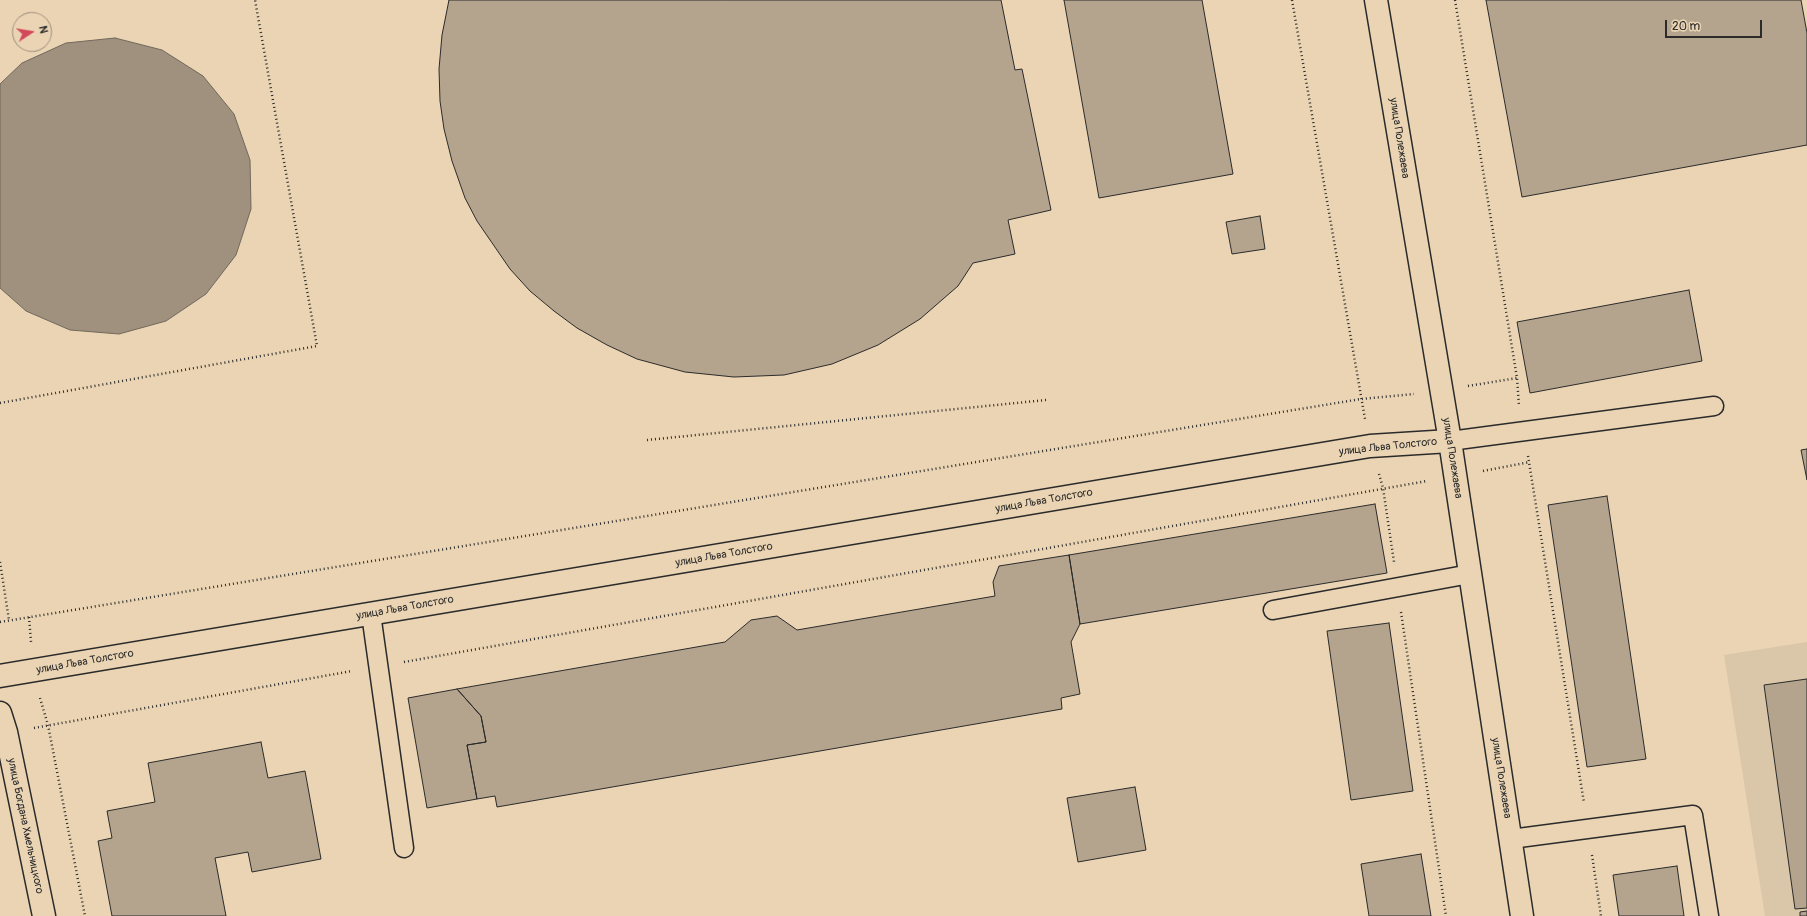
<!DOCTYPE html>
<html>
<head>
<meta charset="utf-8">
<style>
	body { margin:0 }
	#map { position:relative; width:1807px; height:916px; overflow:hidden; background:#ead4b3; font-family:Pangolin,sans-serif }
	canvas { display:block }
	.north { position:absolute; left:12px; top:12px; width:40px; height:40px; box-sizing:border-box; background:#ead4b3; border:1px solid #9e907d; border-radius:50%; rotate:78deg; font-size:11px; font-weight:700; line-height:16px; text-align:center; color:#2b2b2b }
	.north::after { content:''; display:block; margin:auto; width:14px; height:18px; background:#d1495b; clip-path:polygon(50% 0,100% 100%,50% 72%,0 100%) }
	.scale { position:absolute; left:1665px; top:20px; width:97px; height:18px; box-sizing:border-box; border:2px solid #2b2b2b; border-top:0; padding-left:5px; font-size:12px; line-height:14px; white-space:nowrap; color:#2b2b2b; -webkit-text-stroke:3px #ead4b3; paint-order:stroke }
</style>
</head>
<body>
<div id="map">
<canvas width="1807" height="916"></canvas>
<div class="north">N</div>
<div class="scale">20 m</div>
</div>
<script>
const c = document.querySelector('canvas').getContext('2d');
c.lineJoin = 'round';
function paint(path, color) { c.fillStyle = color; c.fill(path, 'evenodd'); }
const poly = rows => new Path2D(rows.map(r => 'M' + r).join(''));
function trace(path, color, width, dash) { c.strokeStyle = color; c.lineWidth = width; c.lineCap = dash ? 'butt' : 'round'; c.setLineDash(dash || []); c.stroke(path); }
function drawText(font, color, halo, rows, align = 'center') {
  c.font = font + ' Pangolin,sans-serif'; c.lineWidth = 3; c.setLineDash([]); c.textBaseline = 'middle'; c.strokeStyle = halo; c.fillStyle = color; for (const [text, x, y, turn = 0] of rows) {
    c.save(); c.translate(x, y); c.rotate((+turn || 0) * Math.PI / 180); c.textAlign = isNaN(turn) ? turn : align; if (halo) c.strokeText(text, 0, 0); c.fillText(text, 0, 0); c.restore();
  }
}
const built = poly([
	[1807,642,1807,916,1765,916,1724,655]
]);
const water = poly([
	[115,38,162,50,203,76,234,114,250,160,251,209,236,255,206,294,166,321,119,334,70,330,26,311,0,288,0,84,22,63,66,43,115,38]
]);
const building = poly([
	[449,0,1001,0,1015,70,1022,69,1051,210,1008,220,1015,254,973,263,958,286,920,319,878,345,832,364,784,375,734,377,685,372,637,359,607,345,577,328,554,311,530,291,510,269,477,221,465,198,452,161,444,129,440,101,439,69,442,35,449,0],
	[1064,0,1202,0,1233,174,1099,198,1064,0],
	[1486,0,1801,0,1807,33,1807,145,1522,197,1486,0],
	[1260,216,1265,249,1232,254,1226,222,1260,216],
	[1689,290,1702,361,1530,393,1517,322,1689,290],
	[1807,449,1807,480,1801,450,1807,449],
	[1607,496,1646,759,1587,767,1548,505,1607,496],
	[1375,504,1387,573,1080,624,1069,555,1375,504],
	[1069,555,1080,624,1071,642,1080,694,1061,698,1062,709,497,807,495,796,477,799,467,745,486,742,481,716,457,689,725,642,751,620,777,616,797,630,995,596,993,582,999,566,1069,555],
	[1389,623,1413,791,1351,800,1327,631,1389,623],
	[1807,679,1807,908,1795,909,1764,685,1807,679],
	[457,689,481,716,486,742,467,745,477,799,427,808,408,698,457,689],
	[261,742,268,778,305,771,321,859,252,872,248,852,215,858,226,916,112,916,98,841,112,838,107,811,155,802,148,763,261,742],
	[1135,787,1146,850,1078,862,1067,798,1135,787],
	[1421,854,1431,916,1369,916,1361,864,1421,854],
	[1677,866,1684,916,1619,916,1613,875,1677,866],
	[1807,911,1807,916,1800,916,1800,912,1807,911]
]);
const path = poly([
	[1292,0,1365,419],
	[1455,0,1517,378,1519,406],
	[1468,386,1517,378],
	[0,403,317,346,255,0],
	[647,440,1046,400],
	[1528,456,1584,803],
	[1483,471,1530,462],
	[1379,474,1383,488,1394,562],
	[0,562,9,620],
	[1401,612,1446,916],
	[29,617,31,642],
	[0,622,1361,399,1414,394],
	[404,662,1427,481],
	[40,698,48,725,85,916],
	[34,728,352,671],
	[1592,855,1601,916]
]);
const service = poly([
	[1450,441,1714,406],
	[1273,610,1470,574],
	[371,614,404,848],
	[1511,839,1693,815,1709,916]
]);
const minor = poly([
	[0,676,1370,446,1450,441],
	[0,713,6,732,44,916]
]);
const primary = poly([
	[1376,0,1450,441,1522,916]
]);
const streetNames = [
	["улица Полежаева",1399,138,81],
	["улица Льва Толстого",1388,447,-6],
	["улица Полежаева",1452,458,81],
	["улица Льва Толстого",1044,501,-10],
	["улица Льва Толстого",724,555,-10],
	["улица Льва Толстого",405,608,-10],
	["улица Льва Толстого",85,662,-10],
	["улица Полежаева",1501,778,81],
	["улица Богдана Хмельницкого",25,826,78]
];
paint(built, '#dac6a8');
paint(water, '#9f917d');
trace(water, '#71685c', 1);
paint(building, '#b5a48d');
trace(building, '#2b2b2b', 1);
trace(service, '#2b2b2b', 21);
trace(minor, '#2b2b2b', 25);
trace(primary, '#2b2b2b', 25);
trace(path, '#2b2b2b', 2.5, [1, 3]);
trace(service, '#ead4b3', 18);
trace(minor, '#ead4b3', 22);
trace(primary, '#ead4b3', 22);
drawText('11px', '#2b2b2b', '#ead4b3', streetNames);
</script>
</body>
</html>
